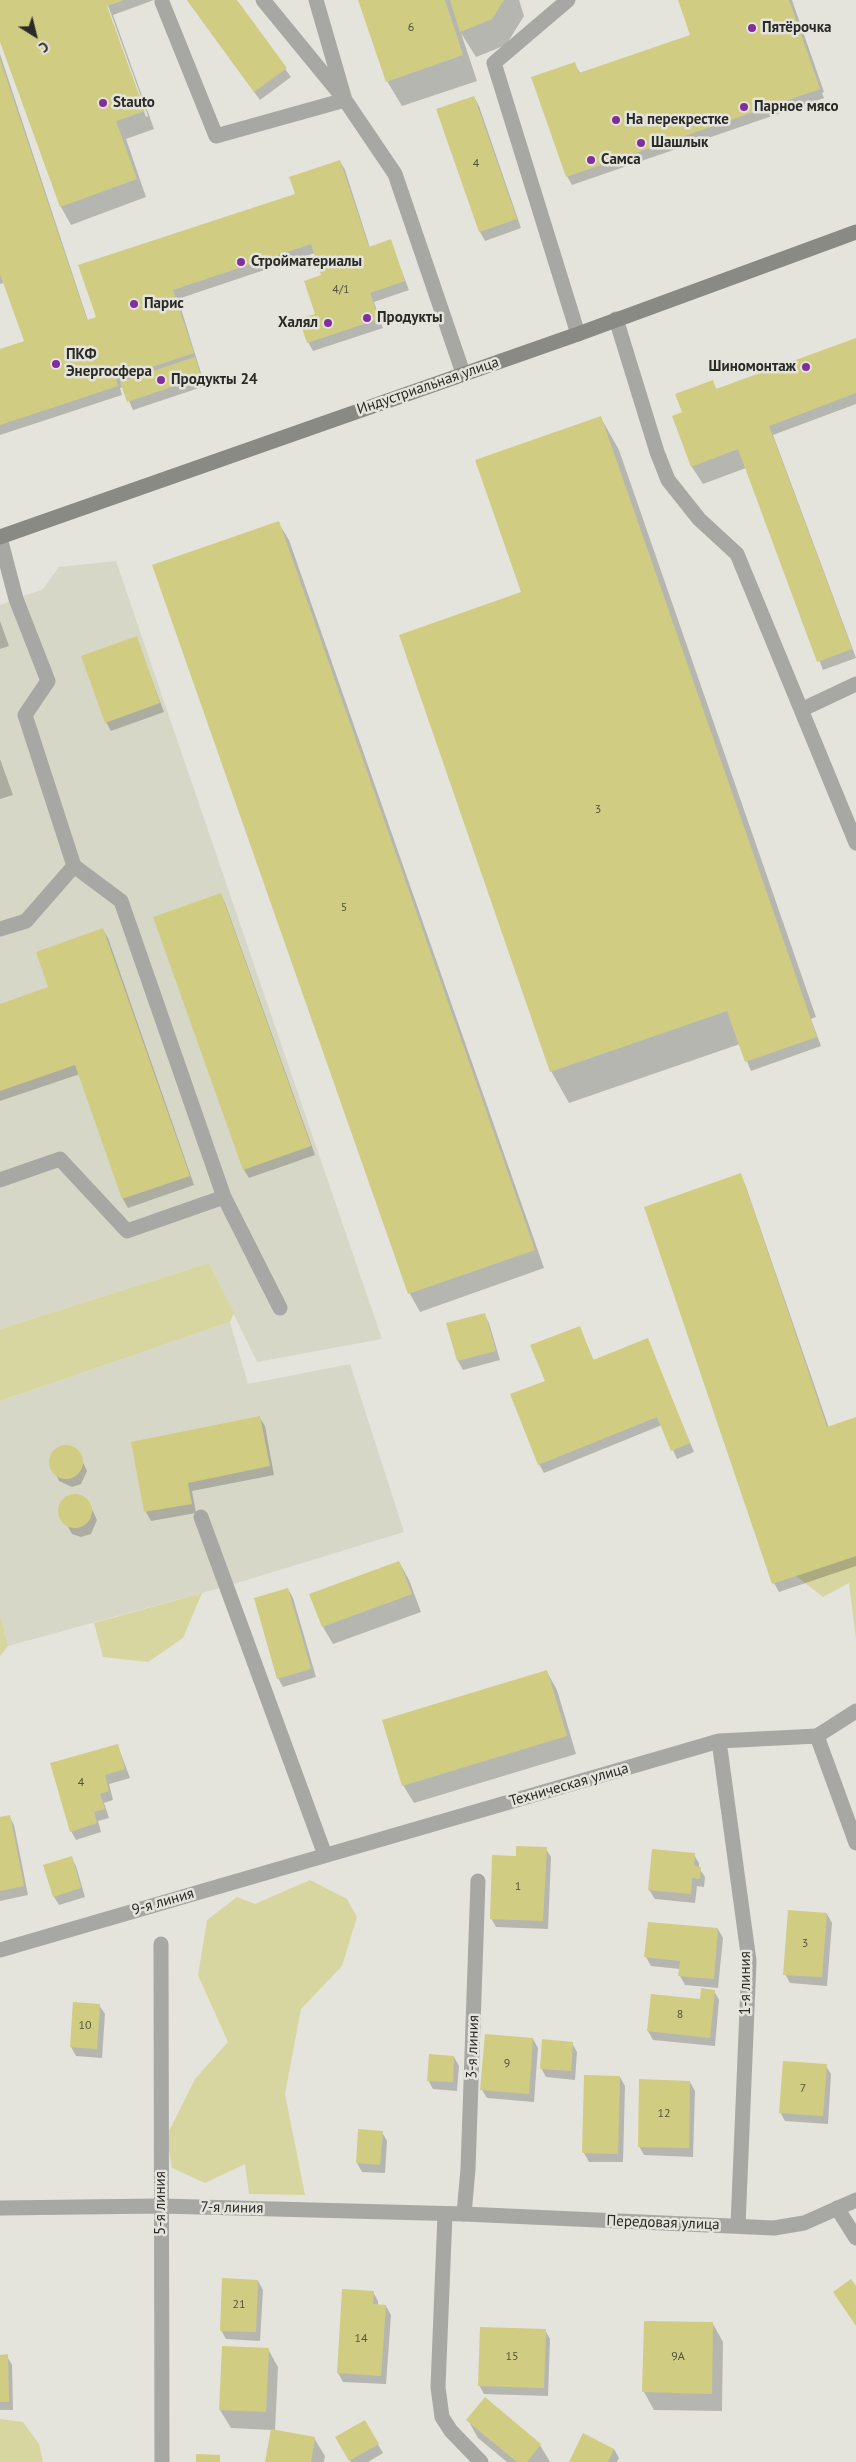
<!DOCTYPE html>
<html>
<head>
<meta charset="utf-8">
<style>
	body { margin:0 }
	#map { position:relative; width:856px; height:2462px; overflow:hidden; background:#e4e4dc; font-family:"PT Sans",sans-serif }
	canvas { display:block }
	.north { position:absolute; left:10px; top:10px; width:50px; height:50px; -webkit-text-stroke:4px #e4e4dc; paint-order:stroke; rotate:144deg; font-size:14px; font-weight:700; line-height:20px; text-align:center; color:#2a2a27 }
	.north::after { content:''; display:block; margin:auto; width:18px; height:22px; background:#2a2a27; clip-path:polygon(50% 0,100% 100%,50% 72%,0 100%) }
</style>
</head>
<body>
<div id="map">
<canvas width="856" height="2462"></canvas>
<div class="north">С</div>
</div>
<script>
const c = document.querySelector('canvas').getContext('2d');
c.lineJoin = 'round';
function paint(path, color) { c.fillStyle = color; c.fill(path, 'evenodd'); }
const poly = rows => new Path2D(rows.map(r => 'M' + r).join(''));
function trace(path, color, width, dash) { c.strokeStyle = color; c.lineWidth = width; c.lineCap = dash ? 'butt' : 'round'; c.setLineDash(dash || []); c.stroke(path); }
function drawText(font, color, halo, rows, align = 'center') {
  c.font = font + ' "PT Sans",sans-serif'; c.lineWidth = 5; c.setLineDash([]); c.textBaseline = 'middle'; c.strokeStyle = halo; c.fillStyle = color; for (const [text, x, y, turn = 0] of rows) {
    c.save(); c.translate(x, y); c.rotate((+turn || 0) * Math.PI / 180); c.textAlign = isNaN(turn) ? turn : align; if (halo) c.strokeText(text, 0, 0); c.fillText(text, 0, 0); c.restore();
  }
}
const built = poly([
	[116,561,382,1339,257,1362,209,1263,0,1329,0,605,43,589,59,567],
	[230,1322,248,1384,350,1364,404,1532,227,1586,8,1646,0,1613,0,1401]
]);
const green = poly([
	[209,1263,234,1313,230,1322,0,1401,0,1329],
	[856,1556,856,1639,849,1583,823,1597,796,1576],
	[202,1593,183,1638,148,1662,103,1657,94,1623],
	[0,1613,8,1646,0,1656],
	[310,1880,347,1899,357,1917,342,1966,301,2009,285,2094,305,2195,249,2194,245,2164,205,2183,172,2168,166,2137,195,2079,228,2042,198,1975,207,1920,237,1897,255,1904],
	[0,2419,23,2422,39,2444,43,2462,0,2462]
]);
const shadow = poly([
	[0,0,154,0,113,15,154,129,126,139,146,197,71,225,61,207,0,38],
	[106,0,148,116,146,117,104,1],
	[187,0,235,0,291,77,260,100],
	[360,0,519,0,524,16,506,45,476,57,461,33,477,81,402,106,387,81],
	[679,0,792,0,824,92,822,93,824,98,572,185,567,176,574,63,581,74,691,36],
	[0,54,88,321,97,318,296,194,340,161,345,170,370,248,390,241,409,290,374,302,383,328,313,351,308,342,316,315,323,276,315,253,178,299,205,386,133,410,123,387,120,388,122,395,0,435,0,350,26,342,6,282,0,284],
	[474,97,479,106,521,228,485,241,480,232,438,110],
	[856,339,856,404,773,435,856,658,823,670,746,468,703,484,692,467,674,416,683,413,712,382,717,390],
	[601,418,619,450,816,1017,811,1019,821,1046,751,1071,740,1044,569,1103,551,1071,523,593],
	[278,522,289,540,544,1268,420,1312,410,1294,154,566],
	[0,621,9,646,0,649],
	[136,638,164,712,111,731,106,722],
	[0,759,13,795,0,799],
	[220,894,225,903,315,1155,249,1178,244,1170,154,918],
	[103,930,108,938,194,1185,128,1208,123,1199,80,1074,0,1101,0,1005,50,988],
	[740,1175,745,1184,829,1428,856,1419,856,1566,779,1592,774,1583],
	[484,1314,489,1323,500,1360,463,1370,458,1361,448,1324],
	[579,1327,594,1361,647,1339,694,1452,677,1459,662,1425,544,1473,539,1464,546,1382],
	[260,1418,265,1426,274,1475,192,1491,196,1513,151,1521,146,1512,132,1443],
	[69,1446,78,1452,87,1471,81,1484,72,1487,59,1481,50,1461,51,1456,58,1448],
	[72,1496,83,1497,88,1501,97,1520,91,1534,81,1537,72,1534,59,1511,63,1501],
	[399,1562,409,1580,421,1612,333,1644,323,1627],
	[288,1589,293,1598,316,1677,283,1687,278,1678],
	[547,1672,557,1690,576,1754,414,1803,403,1785],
	[118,1746,130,1778,109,1784,113,1800,104,1803,109,1818,98,1821,101,1832,76,1840,71,1831],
	[9,1816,14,1825,28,1895,0,1901,0,1818],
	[546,1849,551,1857,548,1929,496,1927,491,1918,517,1858],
	[694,1855,699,1863,699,1868,705,1877,704,1887,697,1886,695,1903,655,1899,649,1890],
	[71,1858,76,1866,85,1897,59,1905,54,1897],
	[827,1914,832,1923,827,1986,790,1983,785,1974],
	[718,1929,723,1938,718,1988,685,1985,680,1976,680,1969,651,1966,646,1957],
	[714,1991,719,2000,715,2046,653,2040,648,2031,652,1995,701,2000],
	[74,2004,99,2005,105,2014,102,2058,76,2056,71,2047],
	[533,2039,538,2048,534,2102,487,2098,482,2090],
	[572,2043,577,2052,575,2080,546,2077,541,2068],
	[454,2057,459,2066,457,2091,433,2089,428,2080],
	[826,2066,831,2074,828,2124,785,2121,780,2112],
	[620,2077,625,2086,623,2162,589,2162,584,2153],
	[690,2082,695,2091,693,2157,644,2155,639,2146],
	[382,2132,387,2141,385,2173,362,2172,357,2163],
	[258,2281,263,2290,260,2341,226,2339,221,2330],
	[373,2292,378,2301,378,2306,386,2306,391,2315,386,2384,343,2382,338,2373],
	[713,2324,723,2342,722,2411,654,2410,644,2392],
	[545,2330,550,2339,548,2396,484,2394,479,2385],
	[268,2349,278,2367,275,2431,314,2438,325,2456,324,2462,267,2462,272,2430,231,2428,220,2410],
	[0,2356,7,2356,12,2365,13,2410,0,2410],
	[485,2399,540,2445,550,2462,507,2462,478,2438,468,2420],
	[364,2421,383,2453,368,2462,351,2462,337,2437],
	[614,2449,619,2458,617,2462,570,2462]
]);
const building = poly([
	[0,0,124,0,107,6,145,111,116,121,137,179,60,207,0,42],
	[187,0,237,0,287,68,254,92],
	[358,0,445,0,463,55,386,82],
	[450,0,504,0,492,19,460,32],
	[678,0,789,0,820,89,566,177,531,77,575,62,579,73,690,35],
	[0,59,87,320,96,317,78,265,295,194,289,177,340,160,369,247,391,239,405,281,370,293,379,319,307,343,299,319,315,314,304,281,321,275,311,244,173,290,194,353,116,379,118,386,0,425,0,349,24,341,0,274],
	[474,96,517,219,479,232,436,109],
	[856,338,856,393,769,426,852,649,817,662,738,449,691,467,672,416,682,412,675,394,713,380,716,389],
	[195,357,201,377,127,402,120,382],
	[601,416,817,1037,745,1062,727,1011,550,1072,399,635,521,592,475,460],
	[279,521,535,1250,408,1294,152,565],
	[137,636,160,703,105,723,81,656],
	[221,893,311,1146,243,1170,153,917],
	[103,928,190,1176,122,1199,75,1065,0,1091,0,1004,48,987,36,952],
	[741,1173,827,1427,856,1417,856,1556,772,1584,644,1207],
	[485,1313,496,1351,457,1361,446,1323],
	[580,1326,593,1360,648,1338,690,1443,671,1451,657,1417,538,1465,510,1394,545,1381,530,1345],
	[260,1416,270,1466,188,1483,192,1504,144,1512,131,1442],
	'49 1462a17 17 0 1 1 34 0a17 17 0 1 1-34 0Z',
	'58 1511a17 17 0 1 1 34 0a17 17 0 1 1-34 0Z',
	[399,1561,412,1594,322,1627,309,1594],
	[288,1588,311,1669,277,1679,254,1598],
	[547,1670,567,1736,402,1786,382,1720],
	[118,1744,125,1769,105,1775,109,1791,100,1794,105,1809,94,1812,97,1823,70,1832,50,1763],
	[10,1815,24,1886,0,1891,0,1817],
	[516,1846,547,1847,543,1921,490,1919,492,1855,516,1856],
	[652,1849,695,1853,694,1866,701,1867,700,1879,692,1878,691,1894,648,1890],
	[72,1856,81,1888,53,1897,43,1865],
	[788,1910,827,1913,822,1977,783,1975],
	[648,1922,718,1928,714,1979,678,1976,680,1961,644,1957],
	[701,1988,715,1990,710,2038,647,2031,651,1994,700,1999],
	[73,2002,100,2004,97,2049,70,2047],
	[485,2034,533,2038,529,2094,480,2090],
	[542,2039,573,2042,571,2071,540,2069],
	[429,2054,454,2056,453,2082,427,2081],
	[783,2061,827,2064,823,2116,779,2113],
	[584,2075,620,2076,618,2154,582,2153],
	[639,2079,690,2081,689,2148,638,2147],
	[358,2129,383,2131,380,2165,356,2163],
	[222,2278,258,2280,256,2332,220,2331],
	[851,2279,856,2286,856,2326,833,2292],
	[342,2289,374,2291,373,2304,386,2305,381,2376,337,2373],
	[644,2321,713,2322,712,2394,642,2392],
	[480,2327,546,2329,544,2388,478,2386],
	[222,2346,269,2348,266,2412,219,2410],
	[8,2354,9,2402,0,2402,0,2355],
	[485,2397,541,2444,527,2462,517,2462,466,2420],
	[365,2420,379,2444,349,2461,335,2437],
	[271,2429,315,2437,311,2462,265,2462],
	[583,2433,614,2449,608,2462,569,2462],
	[196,2454,220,2455,220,2462,196,2462]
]);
const lane = poly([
	[263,0,345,100,395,174,463,373],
	[568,0,494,63,578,334],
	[162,2,216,136,345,100,316,0],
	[616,319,657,452,668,480,699,519,737,554,856,843],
	[0,538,16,599,48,681,25,715,74,866,121,901,224,1197,280,1308],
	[803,709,856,684],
	[0,929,26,921,74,866],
	[0,1180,60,1159,127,1231,224,1197],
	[201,1517,325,1855],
	[817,1736,856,1711],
	[161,1944,162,2462],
	[837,2208,856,2238],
	[445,2214,438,2387,442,2417,451,2431,481,2462],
	[464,2214,468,2169,478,1881]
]);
const street = poly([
	[719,1741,749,1961,738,2226],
	[0,1950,719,1741,817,1736,856,1843],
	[0,2208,161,2206,464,2214,774,2228,804,2223,856,2200]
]);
const secondary = poly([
	[0,537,578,334,856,232]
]);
const markers = [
	[752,28,5,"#822e9d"],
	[103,103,5,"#822e9d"],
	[744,107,5,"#822e9d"],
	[616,120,5,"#822e9d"],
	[641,143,5,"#822e9d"],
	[591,160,5,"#822e9d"],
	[241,262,5,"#822e9d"],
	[134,304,5,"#822e9d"],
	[367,318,5,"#822e9d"],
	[328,323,5,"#822e9d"],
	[56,364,5,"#822e9d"],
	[806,367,5,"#822e9d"],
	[161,380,5,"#822e9d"]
];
const numberNames = [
	["6",411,28],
	["4",476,164],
	["4/1",341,290],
	["3",598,810],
	["5",344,908],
	["4",81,1783],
	["1",518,1887],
	["3",805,1944],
	["8",680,2015],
	["10",85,2026],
	["9",507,2064],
	["7",803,2089],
	["12",664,2114],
	["21",239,2305],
	["14",361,2339],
	["15",512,2357],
	["9А",678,2357]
];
const poiNames = [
	["Пятёрочка",762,28],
	["Stauto",113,103],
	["Парное мясо",754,107],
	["На перекрестке",626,120],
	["Шашлык",651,143],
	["Самса",601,160],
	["Стройматериалы",251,262],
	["Парис",144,304],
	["Продукты",377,318],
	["Халял",318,323,"right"],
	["ПКФ",66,355],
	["Энергосфера",66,372],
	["Шиномонтаж",796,367,"right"],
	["Продукты 24",171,380]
];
const streetNames = [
	["Индустриальная улица",428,386,-19],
	["Техническая улица",569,1785,-16],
	["9-я линия",163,1902,-16],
	["1-я линия",746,1983,-90],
	["3-я линия",473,2047,-88],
	["5-я линия",161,2203,-90],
	["7-я линия",232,2208,1],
	["Передовая улица",663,2223,2]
];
paint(built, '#d7d7c8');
paint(green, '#d8d6a0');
paint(shadow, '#0003');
paint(building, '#d0cd83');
trace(lane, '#a7a7a4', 15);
trace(street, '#a7a7a4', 15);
trace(secondary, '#8a8a85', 15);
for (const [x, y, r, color] of markers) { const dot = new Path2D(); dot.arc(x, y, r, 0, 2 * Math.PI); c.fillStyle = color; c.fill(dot); trace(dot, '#e4e4dc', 2); }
drawText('12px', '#54533e', null, numberNames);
drawText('bold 15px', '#2a2a27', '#e4e4dc', poiNames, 'left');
drawText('15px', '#2a2a27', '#e4e4dc', streetNames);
</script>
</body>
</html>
